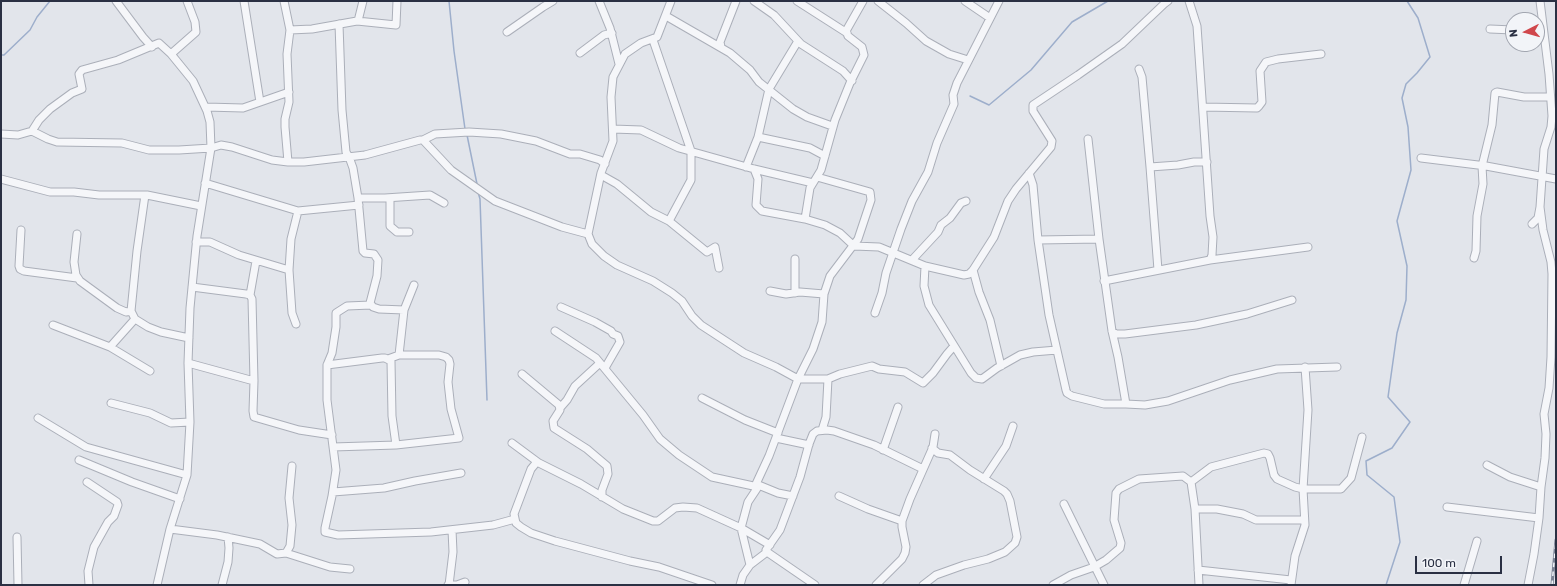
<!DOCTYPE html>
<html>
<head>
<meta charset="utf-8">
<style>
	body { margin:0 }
	#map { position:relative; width:1557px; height:586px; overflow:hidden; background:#e2e5eb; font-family:Rubik,sans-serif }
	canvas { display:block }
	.frame { position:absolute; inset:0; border:2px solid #2a3043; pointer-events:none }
	.north { position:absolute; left:1505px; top:12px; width:40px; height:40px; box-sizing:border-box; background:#f2f4f8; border:1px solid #a2a6b0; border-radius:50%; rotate:264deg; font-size:11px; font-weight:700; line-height:16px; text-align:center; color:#2a3043 }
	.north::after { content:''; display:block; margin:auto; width:14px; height:18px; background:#d0474c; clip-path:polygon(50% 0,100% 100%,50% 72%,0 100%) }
	.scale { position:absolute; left:1415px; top:556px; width:87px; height:18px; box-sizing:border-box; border:2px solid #2a3043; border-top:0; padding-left:5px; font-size:12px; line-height:14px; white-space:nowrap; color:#2a3043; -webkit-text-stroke:3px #f2f4f8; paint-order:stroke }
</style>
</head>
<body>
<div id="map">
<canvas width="1557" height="586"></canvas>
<div class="frame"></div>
<div class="north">N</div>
<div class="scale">100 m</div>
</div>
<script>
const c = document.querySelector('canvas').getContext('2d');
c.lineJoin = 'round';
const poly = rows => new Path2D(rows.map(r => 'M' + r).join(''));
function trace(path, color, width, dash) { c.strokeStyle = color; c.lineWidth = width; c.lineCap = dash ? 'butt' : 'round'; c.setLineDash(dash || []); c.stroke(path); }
const stream = poly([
	[449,1,454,51,465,129],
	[1,55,4,55,30,30,37,17,50,1],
	[970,96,989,105,1031,70,1072,22,1108,1],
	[467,135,477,184],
	[478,192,480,199,487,400],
	[1386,585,1400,542,1394,497,1367,475,1366,461,1392,448,1410,422,1388,397,1397,333,1406,300,1407,266,1397,221,1411,170,1408,127,1402,98,1406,84,1417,73,1430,57,1418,18,1407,1]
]);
const street = poly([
	[116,1,143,37,152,47],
	[244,1,260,102],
	[284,1,290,30,287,54,289,102,285,119,285,127,288,162],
	[599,1,610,28,619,64],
	[754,1,774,15,801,44,843,71,852,81],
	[797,1,847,33],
	[878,1,906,23,926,41,949,54,968,60],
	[965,1,990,18],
	[666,16,730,53,750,70,759,82,793,109,807,117,832,126],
	[358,21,363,1],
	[339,24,342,110,346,152,349,157,353,168,358,198,363,251,365,253,374,254,378,260,377,276,370,303,373,307,379,309,404,310],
	[1490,29,1513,30],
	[290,30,312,29,357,21,396,25,397,1],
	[507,32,543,7,553,1],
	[653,40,691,151,691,180,669,221],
	[721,47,720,42,736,1],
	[580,53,604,35,612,33],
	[171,54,196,32,195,22,187,1],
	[1139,69,1142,77,1150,167,1178,165,1194,162,1207,162],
	[206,107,243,108,289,92],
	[1203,107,1257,108,1259,106,1262,102,1260,71,1266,62,1278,59,1321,54],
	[613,129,641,130,679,148,754,169,813,183],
	[32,131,48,139,57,142,122,143,149,150,179,150,211,148,221,145,232,147,272,160,288,162,304,162,365,155,420,140,423,140,451,170,495,201,562,227,588,234,592,244,604,256,617,265,653,281,672,293,682,301,692,316,701,325,744,353,776,367,798,379,828,379,826,417,822,430],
	[1,134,18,135,32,131,39,120,50,109,72,93,82,89,79,74,82,70,118,60,159,43,171,54,193,81,207,111,210,122,211,148,197,236,190,308,188,363,190,422,187,475,170,529,157,585],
	[758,137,769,89,798,41],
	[1088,139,1099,239],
	[423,140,435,134,469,132,501,134,536,141,570,154,580,154,600,160,605,164],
	[1421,158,1486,166,1556,179],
	[746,167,758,137,810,148,825,156],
	[1150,167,1158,270],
	[754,169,758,179,756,205,762,211,805,219,825,225,840,233,854,246,879,247,925,266,964,275,969,274,973,270,994,237,1008,201,1016,189,1051,147,1052,141,1033,111,1033,105,1078,75,1122,44,1164,4,1168,1],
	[1029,173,1033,185,1038,240,1049,315,1066,390,1067,393,1072,396,1104,404,1126,404],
	[601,175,617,184,651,212,669,221,707,252,715,247,719,268],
	[1,179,50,192,74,192,99,195,147,195,201,206],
	[205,183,298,211,359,205],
	[358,198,385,198,430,195,444,203],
	[390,198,390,226,397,232,409,232],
	[805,219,810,188,821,170,835,120,850,83,864,55,862,47,848,36,846,31,863,1],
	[1532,224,1538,218,1540,207,1544,149,1551,127,1552,116,1549,74,1540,1],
	[21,230,19,266,20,269,24,271,77,278],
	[77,234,74,262,76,275,80,281,117,308,126,312,131,311,135,319,148,327,161,332,189,338],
	[588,234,601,173,613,141,611,97,613,77,625,54,641,43,657,37,671,1],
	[1038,240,1099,239,1112,331,1118,357,1126,404,1145,405,1168,401,1230,380,1277,369,1337,367],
	[196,242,210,242,239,255,289,270],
	[1474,258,1476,251,1477,216,1483,184,1482,166,1492,125,1495,93,1497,92,1524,97,1550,97],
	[912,260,938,232,941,225,950,218,961,203,966,201],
	[1210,260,1308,247],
	[925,266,924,286,929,305,971,373,976,378,982,379,997,368,1020,355,1033,352,1057,350],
	[973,270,979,292,990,320,1001,366],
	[1104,281,1210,260,1212,255,1213,237,1210,216,1197,26,1189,1],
	[192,287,246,294,250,295,252,299,254,381,253,411,254,417,299,430,332,435],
	[770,291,786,294,800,292,824,294],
	[795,293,795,259],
	[250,295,256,261],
	[371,305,347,306,336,313,336,327,332,353,327,365,327,400,336,470,332,496,325,528,325,532,338,535,431,532,493,525,515,519],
	[561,307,595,322,611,331,613,334,618,336,620,342,605,368],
	[131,311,137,251,145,195],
	[875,313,882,293,886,273,901,229,912,201,928,172,937,143,954,104,953,95,957,83,999,1],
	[296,324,292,313,289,270,291,239,298,211],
	[53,325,110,347,150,371],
	[555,331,596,358,643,415,660,439,679,455,712,477,758,487],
	[1112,331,1116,334,1125,334,1196,325,1247,314,1292,300],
	[110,347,135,319],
	[399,355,404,310,414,285],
	[188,363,254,381],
	[327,365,382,358,385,358,391,361,392,416,396,445],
	[522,374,559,405,560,410,553,421,554,428,587,449,607,466,608,474,602,490,602,497],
	[828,379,840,374,872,366,879,369,905,372,923,383,933,373,947,354,954,346],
	[702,398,745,420,778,433],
	[111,403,150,413,171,423,190,422],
	[560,408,567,400,575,386,600,363],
	[38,418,86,447,187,475],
	[776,438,809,445],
	[512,443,539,463],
	[333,447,396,445,459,438,451,409,448,382,450,364,449,360,446,357,439,355,399,355,388,359],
	[883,450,898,407],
	[79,460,132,482,180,499],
	[1487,465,1510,477,1541,487],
	[984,479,1006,446,1013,426],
	[87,482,117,502,118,505,114,516,108,522,94,547,88,571,89,585],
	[1191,482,1211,467,1264,453,1268,454,1270,458,1274,475,1277,479,1295,487,1303,489,1341,489,1351,478,1362,437],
	[756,484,778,493,793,496],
	[333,492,384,488,415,481,461,473],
	[839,496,868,509,902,521],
	[1064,504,1104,585],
	[1447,507,1539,518],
	[1195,509,1217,509,1243,514,1256,520,1304,520],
	[170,529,217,535,260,544,277,554,286,553,330,567,350,569],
	[17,537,18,585],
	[767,552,815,585],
	[286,553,290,546,292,525,289,498,292,466],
	[750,565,767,552,766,550,780,530,800,477,809,444,813,434,817,431,827,430,834,431,874,445,923,469],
	[1198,570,1291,580],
	[222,585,228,562,229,548,228,537],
	[448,585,457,585,465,582],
	[449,585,453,552,452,530],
	[712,585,659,567,630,561,555,541,531,533,521,527,516,523,514,514,531,469,536,463,539,463,581,484,623,509,653,521,658,521,675,508,683,507,697,508,741,528,770,545],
	[740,585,743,575,750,565,741,528,748,502,758,487,756,484,769,456,798,379,813,349,822,322,824,294,830,276,858,239,871,200,870,192,817,177],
	[876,585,902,559,905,553,906,547,902,527,902,521,910,499,933,447,935,434],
	[923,585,936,575,964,565,988,559,1005,552,1015,543,1017,537,1010,501,1007,494,1004,491,970,470,950,455,938,453,932,448],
	[1053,585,1071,575,1094,567,1106,560,1120,548,1121,543,1114,520,1116,493,1119,489,1139,479,1183,476,1191,482,1195,509,1199,585],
	[1291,585,1295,556,1305,525,1303,489,1308,410,1305,367],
	[1464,585,1477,541],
	[1528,585,1534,554,1539,518,1541,487,1545,458,1546,434,1544,414,1549,388,1551,357,1552,274,1551,262,1543,230,1540,207]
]);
const rail = poly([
	[1552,585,1556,540]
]);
trace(stream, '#9daecb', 1.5);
trace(street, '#abafb9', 9);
trace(street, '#f5f6f9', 7);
trace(rail, '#7b8294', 3);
trace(rail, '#f2f4f8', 1.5, [4.5]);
</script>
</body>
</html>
